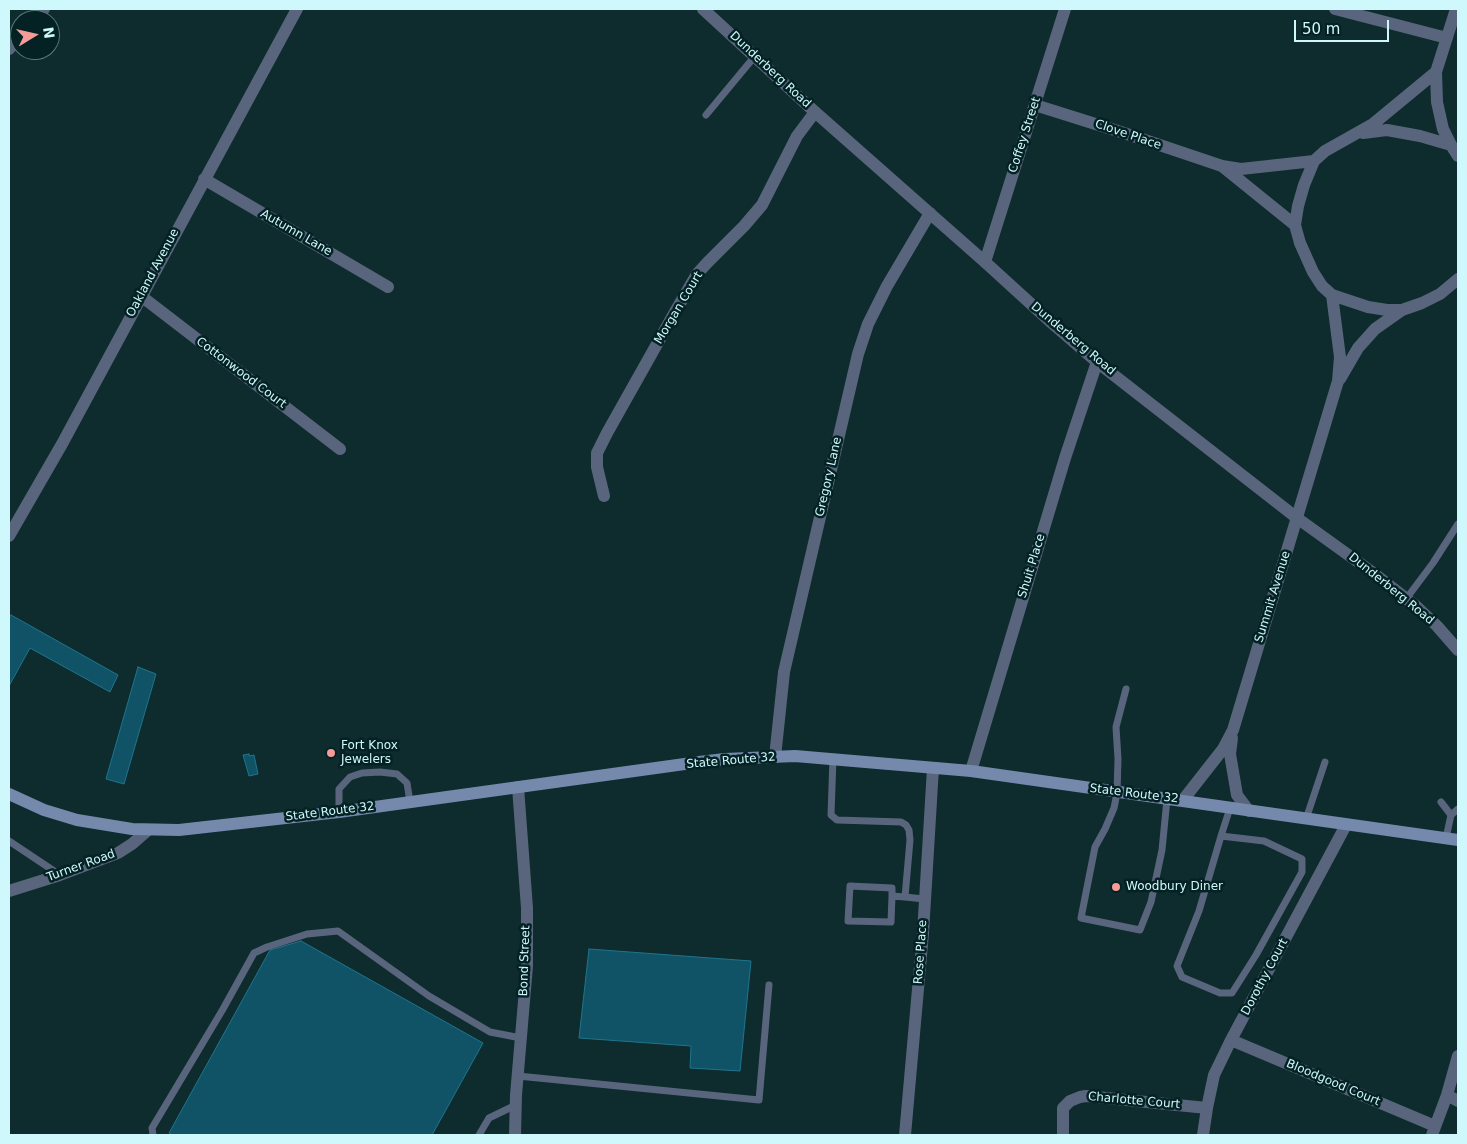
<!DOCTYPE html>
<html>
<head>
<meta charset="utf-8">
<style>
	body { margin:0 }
	#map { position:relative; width:1467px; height:1144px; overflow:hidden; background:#0e2b2d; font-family:"DejaVu Sans",sans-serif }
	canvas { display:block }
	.frame { position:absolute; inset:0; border:10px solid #cef8fb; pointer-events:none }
	.north { position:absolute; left:10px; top:10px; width:50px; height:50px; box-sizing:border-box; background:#042123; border:1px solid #557779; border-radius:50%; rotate:81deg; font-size:14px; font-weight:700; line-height:20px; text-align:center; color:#cef8fb }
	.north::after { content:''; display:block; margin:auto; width:18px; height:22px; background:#f59b98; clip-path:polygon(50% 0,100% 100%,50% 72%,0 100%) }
	.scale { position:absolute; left:1294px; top:20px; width:95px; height:22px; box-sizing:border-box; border:2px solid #cef8fb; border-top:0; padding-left:6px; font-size:15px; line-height:18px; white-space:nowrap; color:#cef8fb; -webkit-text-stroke:4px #042123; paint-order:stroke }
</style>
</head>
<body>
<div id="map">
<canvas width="1467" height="1144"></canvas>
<div class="frame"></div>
<div class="north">N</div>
<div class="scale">50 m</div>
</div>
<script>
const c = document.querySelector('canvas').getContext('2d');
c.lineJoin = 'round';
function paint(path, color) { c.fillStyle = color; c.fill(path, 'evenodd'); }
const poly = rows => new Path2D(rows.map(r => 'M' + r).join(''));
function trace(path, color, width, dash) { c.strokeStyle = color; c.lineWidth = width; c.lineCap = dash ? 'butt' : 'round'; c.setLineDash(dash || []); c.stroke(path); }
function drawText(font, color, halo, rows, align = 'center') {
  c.font = font + ' "DejaVu Sans",sans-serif'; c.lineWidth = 5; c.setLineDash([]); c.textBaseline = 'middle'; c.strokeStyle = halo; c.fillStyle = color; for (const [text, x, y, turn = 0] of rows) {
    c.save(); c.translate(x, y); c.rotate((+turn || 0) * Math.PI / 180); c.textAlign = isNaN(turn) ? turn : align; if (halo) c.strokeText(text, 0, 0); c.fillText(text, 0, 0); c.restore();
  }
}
const building = poly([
	[11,615,118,675,110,692,30,648,9,686,9,618,11,615],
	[138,667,156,674,124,784,106,779,138,667],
	[249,754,249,756,254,755,258,774,249,776,243,755,249,754],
	[301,941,483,1043,432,1135,173,1135,169,1133,270,950,301,941],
	[589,949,751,961,740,1071,690,1068,691,1046,579,1038,589,949]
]);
const service = poly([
	[706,115,755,56],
	[1406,599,1433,563,1458,524],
	[1126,689,1116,727,1118,759,1117,793,1114,808,1105,829,1095,847,1081,918,1140,930,1151,902,1162,850,1167,799],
	[833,758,831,815,837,820,901,822,906,825,909,830,910,840,905,897,924,899],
	[1441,802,1451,815],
	[339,812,339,789,350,777,362,773,380,772,397,774,407,783,410,802],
	[1306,819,1325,762],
	[1221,836,1264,841,1302,859,1302,872,1256,955,1232,993,1220,993,1182,977,1177,966,1199,911,1221,836,1230,808],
	[1446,838,1451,815,1458,809],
	[9,841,60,875],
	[892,896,891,922,848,921,850,886,892,888,892,896,905,897],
	[518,1076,759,1100,769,985],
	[153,1135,152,1128,223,1009,254,953,267,947,307,934,338,931,429,996,490,1032,521,1038],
	[479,1135,489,1118,516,1105]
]);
const minor = poly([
	[1335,9,1447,38],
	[1456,9,1436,72,1437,102,1443,129,1451,145,1458,156],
	[34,20,44,9],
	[9,49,20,36],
	[1035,105,1124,133,1222,166,1241,169,1314,161],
	[1363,133,1387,130,1420,136,1451,145],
	[1222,166,1295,225],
	[204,179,388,287],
	[985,262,1065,9],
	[1332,295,1368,307,1387,310,1402,310],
	[141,296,340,449],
	[1340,379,1358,348,1375,329,1402,310,1422,303,1440,294,1458,279],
	[604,496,597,467,597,453,607,433,675,312,697,274,707,263,744,226,762,205,797,136,815,112],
	[9,536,62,444,297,9],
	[1232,738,1230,754,1237,795,1249,811],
	[971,771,1065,458,1097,362],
	[1183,800,1223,749,1233,730,1338,381,1340,357,1332,295,1322,286,1313,272,1300,243,1295,225,1298,206,1304,185,1314,161,1325,151,1373,124,1436,72],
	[9,891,60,875,118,853,132,844,148,830],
	[1231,1040,1435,1126],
	[1447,1095,1458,1101],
	[515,1135,516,1095,527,966,527,908,518,787],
	[905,1135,923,933,933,768],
	[1063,1135,1063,1108,1070,1101,1080,1097,1086,1096,1207,1108],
	[1203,1135,1207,1108,1214,1075,1231,1040,1346,825],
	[1432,1135,1447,1095,1458,1056]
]);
const tertiary = poly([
	[703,9,815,112,985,262,1053,324,1097,362,1297,518,1372,572,1417,607,1437,626,1458,650],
	[775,757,784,672,858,354,868,324,887,286,930,213]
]);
const secondary = poly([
	[9,794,44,810,77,820,132,829,179,830,339,812,699,762,725,759,795,756,971,771,1458,840]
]);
const markers = [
	[331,753,5,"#f59b98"],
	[1116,887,5,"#f59b98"]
];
const streetNames = [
	["Dunderberg Road",770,70,43],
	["Coffey Street",1025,135,-72],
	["Clove Place",1128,135,19],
	["Autumn Lane",296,233,30],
	["Oakland Avenue",153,273,-62],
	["Morgan Court",679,308,-59],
	["Dunderberg Road",1073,339,40],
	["Cottonwood Court",241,373,37],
	["Gregory Lane",829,477,-77],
	["Shuit Place",1032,566,-73],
	["Dunderberg Road",1391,589,39],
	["Summit Avenue",1273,597,-73],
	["State Route 32",731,761,-5],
	["State Route 32",1134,794,7],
	["State Route 32",330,812,-7],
	["Turner Road",81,866,-20],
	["Rose Place",921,952,-86],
	["Bond Street",525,961,-88],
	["Dorothy Court",1265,977,-62],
	["Bloodgood Court",1333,1083,23],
	["Charlotte Court",1134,1101,5]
];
const poiNames = [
	["Fort Knox",341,746],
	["Jewelers",341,760],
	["Woodbury Diner",1126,887]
];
paint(building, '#115366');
trace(building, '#1f758e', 1);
trace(service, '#59657c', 7);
trace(minor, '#59657c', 12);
trace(tertiary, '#59657c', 12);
trace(secondary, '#7589ad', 12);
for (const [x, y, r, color] of markers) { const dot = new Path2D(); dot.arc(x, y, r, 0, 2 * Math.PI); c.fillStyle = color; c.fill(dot); trace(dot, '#042123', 2); }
drawText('12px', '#cef8fb', '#042123', streetNames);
drawText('12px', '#cef8fb', '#042123', poiNames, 'left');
</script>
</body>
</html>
